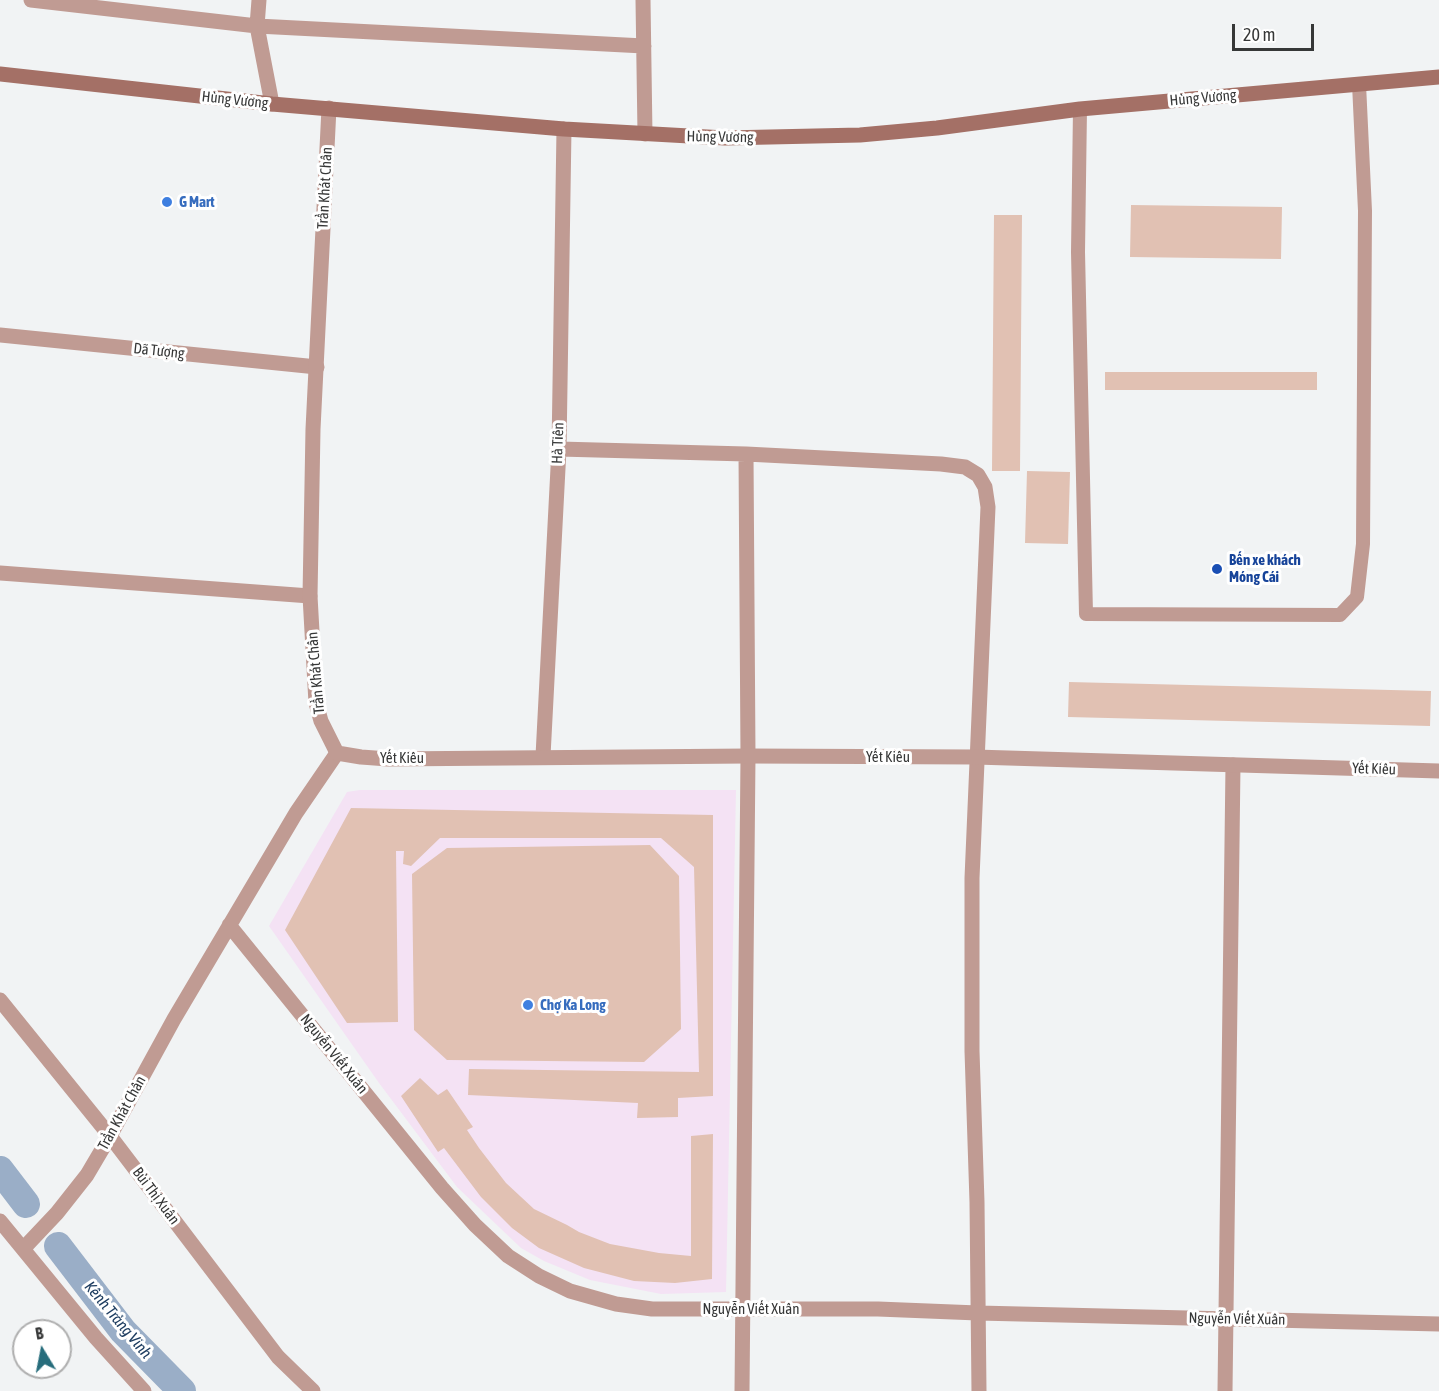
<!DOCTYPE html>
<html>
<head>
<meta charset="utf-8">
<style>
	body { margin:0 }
	#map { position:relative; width:1439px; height:1391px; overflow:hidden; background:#f1f3f4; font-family:"Asap Condensed",sans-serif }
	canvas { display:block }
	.north { position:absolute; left:12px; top:1319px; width:60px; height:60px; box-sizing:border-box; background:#fff; border:2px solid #afafaf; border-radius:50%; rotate:350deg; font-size:16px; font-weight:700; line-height:24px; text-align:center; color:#363737 }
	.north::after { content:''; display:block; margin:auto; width:21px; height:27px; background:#276d7c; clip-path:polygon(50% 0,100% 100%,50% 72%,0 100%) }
	.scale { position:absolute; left:1232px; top:24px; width:82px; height:27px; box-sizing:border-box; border:3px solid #363737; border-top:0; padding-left:8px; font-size:18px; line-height:21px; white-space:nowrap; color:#363737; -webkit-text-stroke:4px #fff; paint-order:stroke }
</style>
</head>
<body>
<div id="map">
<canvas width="1439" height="1391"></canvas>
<div class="north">B</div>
<div class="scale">20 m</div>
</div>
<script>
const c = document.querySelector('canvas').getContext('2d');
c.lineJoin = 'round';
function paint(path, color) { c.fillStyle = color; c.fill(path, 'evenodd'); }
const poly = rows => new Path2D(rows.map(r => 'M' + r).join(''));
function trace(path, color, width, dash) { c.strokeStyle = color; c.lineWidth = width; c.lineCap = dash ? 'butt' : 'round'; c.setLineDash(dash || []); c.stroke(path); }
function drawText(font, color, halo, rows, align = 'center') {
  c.font = font + ' "Asap Condensed",sans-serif'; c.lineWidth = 6; c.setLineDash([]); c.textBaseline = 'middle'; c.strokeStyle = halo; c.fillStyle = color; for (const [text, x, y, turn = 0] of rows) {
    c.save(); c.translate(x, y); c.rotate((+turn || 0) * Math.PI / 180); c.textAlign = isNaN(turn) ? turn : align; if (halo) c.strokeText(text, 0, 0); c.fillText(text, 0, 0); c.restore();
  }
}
const commercial = poly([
	[360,790,736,790,726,1292,661,1294,590,1280,544,1261,521,1248,457,1187,379,1083,269,926,347,792]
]);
const canal = poly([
	[0,1170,26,1204],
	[58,1246,123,1331,182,1391]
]);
const building = poly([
	[1131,205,1282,207,1281,259,1130,257],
	[994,215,1022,215,1020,471,992,471],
	[1105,372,1317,372,1317,390,1105,390],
	[1027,471,1070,472,1068,544,1025,543],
	[1069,682,1431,691,1430,726,1068,717],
	[351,808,713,815,713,1096,678,1098,678,1117,637,1118,638,1103,468,1095,469,1069,699,1072,694,867,661,838,440,838,411,866,403,864,404,851,396,851,398,1022,347,1023,285,930],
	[650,845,679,876,681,1029,644,1062,447,1060,414,1030,412,874,447,848],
	[420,1078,438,1095,447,1089,473,1127,467,1130,479,1148,506,1183,534,1209,567,1225,579,1232,610,1244,659,1253,691,1256,691,1136,713,1134,712,1279,675,1283,634,1281,584,1268,539,1248,512,1228,481,1197,444,1148,438,1152,401,1096]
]);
const service = poly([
	[1080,109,1078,252,1086,614,1340,615,1357,597,1363,544,1365,211,1359,84]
]);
const minor = poly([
	[31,0,257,26,644,46],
	[259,0,257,26,272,104],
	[643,0,645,134],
	[0,335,317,367],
	[559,449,746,454,941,464,965,467,978,475,985,487,988,507,972,878,972,1051,977,1202,979,1391],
	[0,573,310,596],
	[543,756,559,449,564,129],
	[229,925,442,1188,475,1225,508,1256,539,1276,570,1291,616,1304,652,1309,878,1309,978,1313,1439,1324],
	[0,1000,110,1136,278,1357,313,1391],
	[0,1221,96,1338,144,1391],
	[23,1249,57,1213,87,1175,110,1136,174,1019,296,813,337,753],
	[742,1391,748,756,746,454],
	[1225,1391,1233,765]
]);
const tertiary = poly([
	[329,108,313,429,310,596,316,703,321,721,337,753,361,757,388,759,748,756,975,757,1439,771]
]);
const secondary = poly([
	[0,74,272,104,564,129,725,138,860,135,937,128,1080,109,1439,77]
]);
const markers = [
	[167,202,6,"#3f7fe0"],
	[1217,569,6,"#1a4fb4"],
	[528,1005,6,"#3f7fe0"]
];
const streetNames = [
	["Hùng Vương",1203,98,-5],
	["Hùng Vương",235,100,6],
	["Hùng Vương",720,137,1],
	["Trần Khát Chân",325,188,-87],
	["Dã Tượng",159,351,6],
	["Hà Tiên",558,443,-88],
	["Trần Khát Chân",316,673,-95],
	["Yết Kiêu",888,757],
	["Yết Kiêu",402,758],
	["Yết Kiêu",1374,769,2],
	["Nguyễn Viết Xuân",334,1054,51],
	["Trần Khát Chân",122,1113,-61],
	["Bùi Thị Xuân",156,1196,53],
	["Nguyễn Viết Xuân",751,1309],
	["Nguyễn Viết Xuân",1237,1319,1]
];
const shopNames = [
	["G Mart",179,202],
	["Chợ Ka Long",540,1005]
];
const transitNames = [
	["Bến xe khách",1229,560],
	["Móng Cái",1229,577]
];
const waterNames = [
	["Kênh Tràng Vinh",118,1320,50]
];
paint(commercial, '#f4e2f4');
trace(canal, '#9aaec7', 28);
paint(building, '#e1c1b3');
trace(service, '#c09b93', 14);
trace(minor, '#c09b93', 15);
trace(tertiary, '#c09b93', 15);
trace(secondary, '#a47066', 15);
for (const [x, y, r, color] of markers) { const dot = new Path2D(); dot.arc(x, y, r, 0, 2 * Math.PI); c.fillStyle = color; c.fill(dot); trace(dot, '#fff', 2); }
drawText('15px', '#363737', '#fff', streetNames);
drawText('bold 15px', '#366cbe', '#fff', shopNames, 'left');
drawText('bold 15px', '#164399', '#fff', transitNames, 'left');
drawText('italic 16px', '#1f3e61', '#fff', waterNames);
</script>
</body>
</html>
